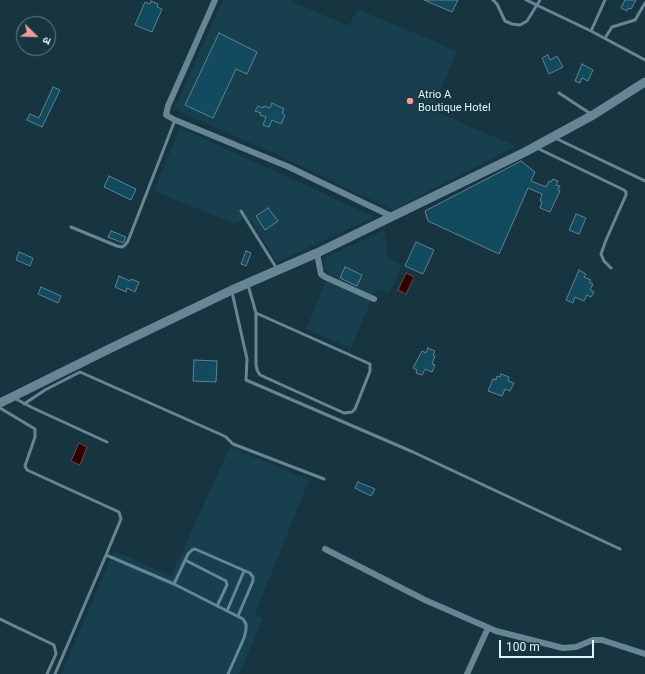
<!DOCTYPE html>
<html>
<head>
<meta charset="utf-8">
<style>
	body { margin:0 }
	#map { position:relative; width:645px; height:674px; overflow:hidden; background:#173541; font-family:Roboto,"Noto Sans Devanagari",sans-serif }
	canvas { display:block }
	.north { position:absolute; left:16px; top:16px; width:40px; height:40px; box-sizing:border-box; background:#173541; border:1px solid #69828c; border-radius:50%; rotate:113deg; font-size:11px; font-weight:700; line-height:16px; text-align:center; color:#e3f5fc }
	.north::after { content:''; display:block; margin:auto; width:14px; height:18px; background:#f59c92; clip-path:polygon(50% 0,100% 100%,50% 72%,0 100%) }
	.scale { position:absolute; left:499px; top:640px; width:95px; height:18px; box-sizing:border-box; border:2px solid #e3f5fc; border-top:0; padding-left:5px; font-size:12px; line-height:14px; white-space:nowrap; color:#e3f5fc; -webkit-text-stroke:3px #173541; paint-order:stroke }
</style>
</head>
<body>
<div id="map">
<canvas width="645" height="674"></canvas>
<div class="north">उ</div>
<div class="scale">100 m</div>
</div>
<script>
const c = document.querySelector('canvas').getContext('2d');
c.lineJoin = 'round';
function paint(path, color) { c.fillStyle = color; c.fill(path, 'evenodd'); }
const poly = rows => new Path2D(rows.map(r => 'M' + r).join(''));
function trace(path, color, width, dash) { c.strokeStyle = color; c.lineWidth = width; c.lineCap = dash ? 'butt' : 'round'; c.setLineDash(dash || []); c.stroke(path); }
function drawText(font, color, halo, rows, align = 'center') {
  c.font = font + ' Roboto,sans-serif'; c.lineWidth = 3; c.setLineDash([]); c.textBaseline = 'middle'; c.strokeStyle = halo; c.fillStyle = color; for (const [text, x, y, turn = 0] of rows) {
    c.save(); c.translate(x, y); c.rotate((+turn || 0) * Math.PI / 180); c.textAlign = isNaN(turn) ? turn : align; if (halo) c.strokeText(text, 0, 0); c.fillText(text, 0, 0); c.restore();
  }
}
const built = poly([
	[223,0,293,0,293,2,349,26,357,9,457,51,432,110,516,146,393,210,291,161,174,109],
	[180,127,221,147,284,175,374,217,277,262,251,220,243,219,235,224,154,191],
	[384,230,388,258,402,265,389,294,378,289,374,295,330,275,328,271,323,269,325,258],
	[326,281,371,301,351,348,306,329],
	[230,447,309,480,255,614,263,619,239,674,61,674,114,551,171,576]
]);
const water = poly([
	[406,273,414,277,406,294,398,290,406,273],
	[79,443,87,447,80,465,71,461,79,443]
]);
const building = poly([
	[424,0,458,0,452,12,424,0],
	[625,0,636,0,631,9,628,8,627,11,621,8,625,0],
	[151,1,158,4,157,7,162,9,152,32,135,25,145,2,150,4,151,1],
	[219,33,257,52,247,74,236,69,213,118,185,105,219,33],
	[548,55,550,60,557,56,563,67,549,74,542,58,548,55],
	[582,64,593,70,588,81,582,78,580,83,575,81,582,64],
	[53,87,60,90,42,127,27,120,30,114,39,118,53,87],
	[272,103,284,109,282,113,285,115,281,124,272,120,269,127,263,125,266,117,260,115,261,113,255,111,258,106,263,108,264,106,270,108,272,103],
	[521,161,535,172,531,181,546,187,549,181,551,182,553,179,558,181,556,185,560,186,558,190,560,191,550,212,540,208,542,202,540,201,542,194,528,188,499,254,428,221,425,211,521,161],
	[109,176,136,189,131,200,104,187,109,176],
	[268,208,278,221,265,230,256,216,268,208],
	[576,214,586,218,579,234,569,230,576,214],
	[111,231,126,237,123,243,108,237,111,231],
	[416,242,434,250,423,274,405,266,416,242],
	[246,251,251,253,246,266,241,264,246,251],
	[19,252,33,258,30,266,16,260,19,252],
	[345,267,362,275,357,286,340,278,345,267],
	[579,270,586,274,584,277,591,280,589,282,593,284,590,290,594,292,591,297,587,295,584,301,575,297,573,303,566,300,579,270],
	[119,276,130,281,131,279,139,282,135,292,127,288,126,292,115,287,119,276],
	[41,287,61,296,58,303,38,294,41,287],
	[428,348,435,351,433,355,435,356,432,364,435,365,432,372,425,369,422,375,416,373,417,370,413,368,422,351,426,353,428,348],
	[194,360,217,361,216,382,193,381,194,360],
	[501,374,509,377,508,381,514,383,510,391,505,389,502,396,488,391,493,379,496,380,497,376,500,377,501,374],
	[358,482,375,489,371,496,355,488,358,482]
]);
const lane = poly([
	[493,0,497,4,505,21,512,24,520,25,527,21,540,0],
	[526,0,591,31,645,60],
	[591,31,605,0],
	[605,38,612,27,635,20,645,3],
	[559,93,591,114],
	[555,138,645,181],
	[537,148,624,190,626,192,626,195,606,240,601,254,604,261,611,268],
	[241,211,277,269],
	[71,227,117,246,122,247,125,245,128,241,175,120],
	[248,285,256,313,256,364,257,370,260,375,344,413,352,412,355,409,370,371,370,364,256,313],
	[232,292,247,359,246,380,413,452,620,549],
	[14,398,33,408,107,442],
	[24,404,45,390,80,372,222,435,226,437,233,444,324,479],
	[0,408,35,429,35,437,26,463,25,466,27,470,119,512,121,519,106,555],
	[185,560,226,581,227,585,217,606],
	[174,584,188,554,192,550,195,549,250,573,253,577,253,581,238,616],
	[227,611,244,571],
	[0,619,54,645,56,654,47,674],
	[55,674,106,555,174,584,243,619,246,624,246,630,244,638,228,674]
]);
const street = poly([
	[215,0,168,106,166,115,175,120,289,167,393,217],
	[317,253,320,269,321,274,325,277,374,299],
	[325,549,425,600,496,631,563,648,576,647,593,640,602,640,645,654],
	[467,674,488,628]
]);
const secondary = poly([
	[0,403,109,349,232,290,317,253,525,152,593,115,645,82]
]);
const markers = [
	[410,101,4,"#f59c92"]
];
const poiNames = [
	["Atrio A",418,95],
	["Boutique Hotel",418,108]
];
paint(built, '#173f4e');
paint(water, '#300001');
trace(water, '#664a4c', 1);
paint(building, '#124b5f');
trace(building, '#62818f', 1);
trace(lane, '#668694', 3);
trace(street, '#668694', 6);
trace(secondary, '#668694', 9);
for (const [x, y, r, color] of markers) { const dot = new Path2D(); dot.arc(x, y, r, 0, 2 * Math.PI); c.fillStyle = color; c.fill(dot); trace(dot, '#173541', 1.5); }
drawText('11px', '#e3f5fc', '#173541', poiNames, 'left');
</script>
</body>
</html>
